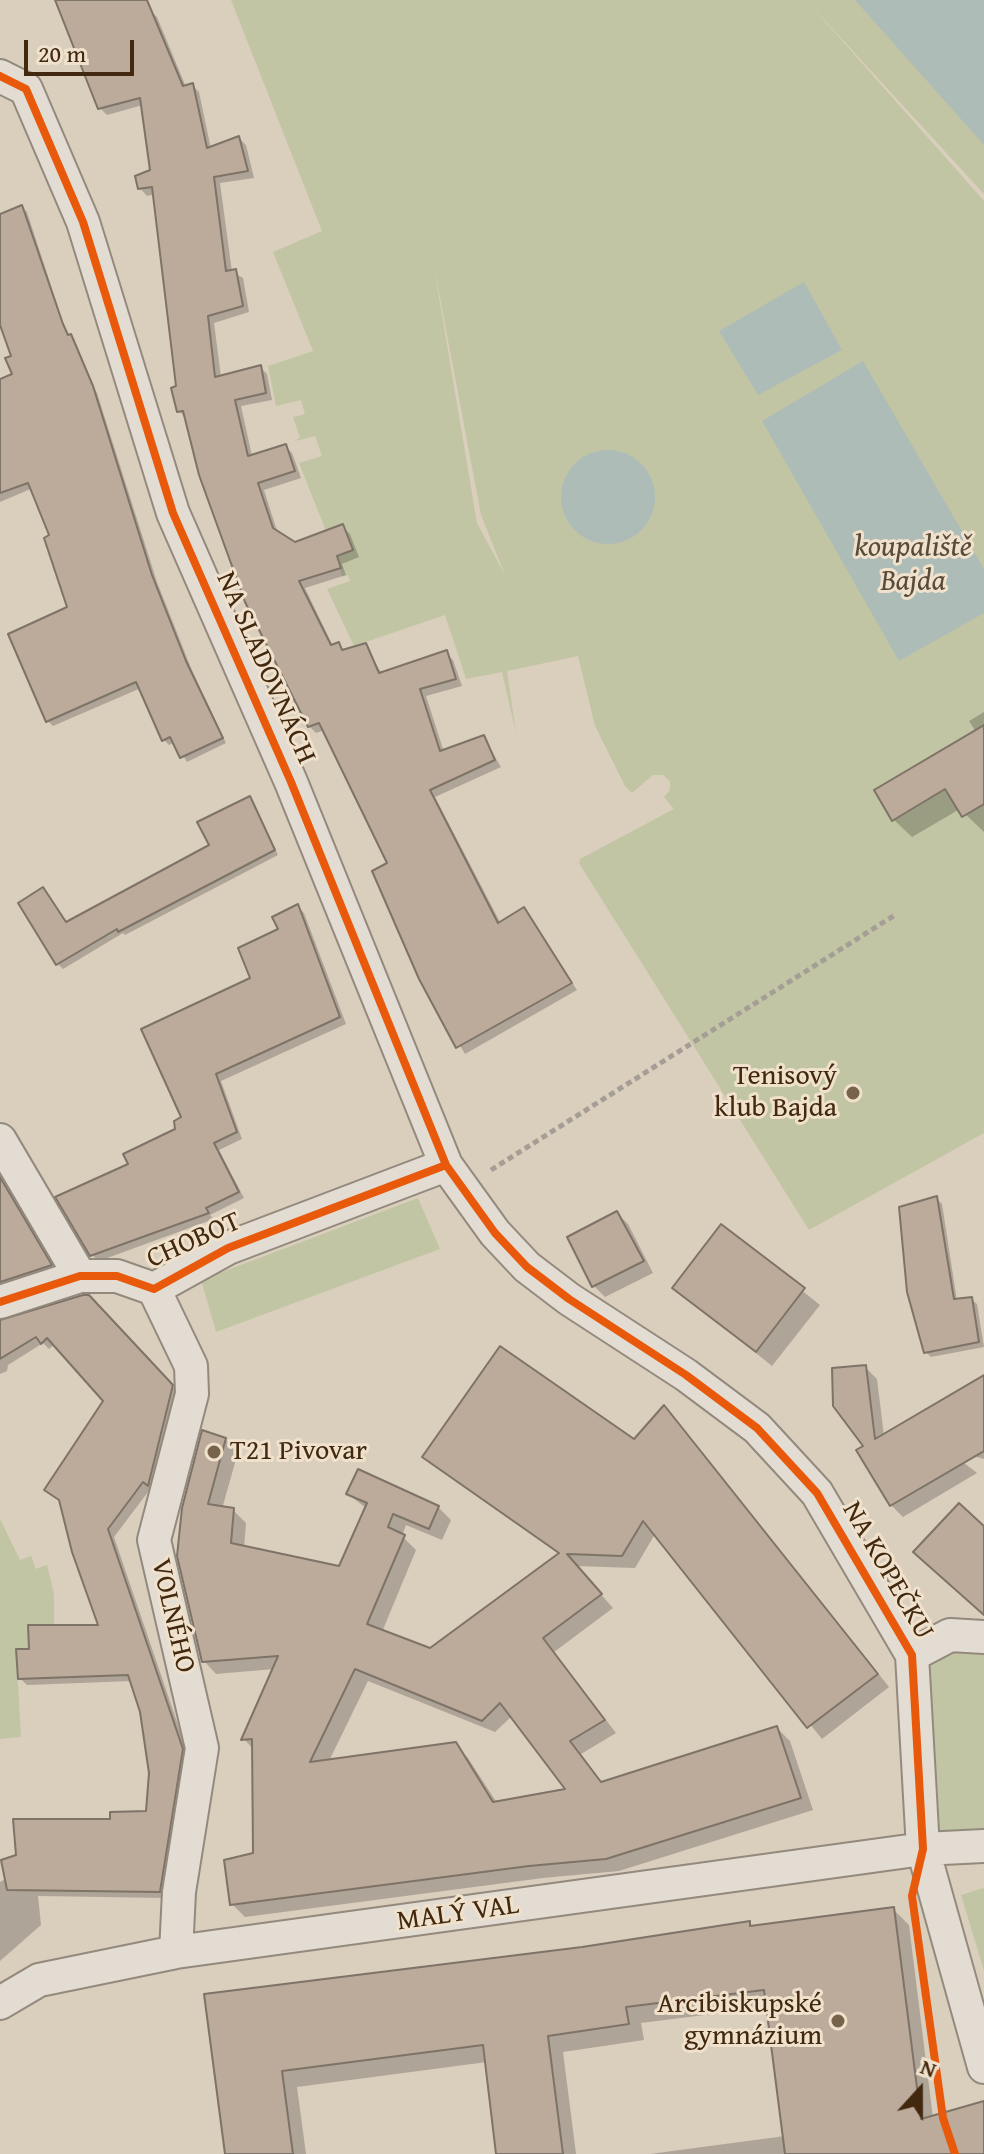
<!DOCTYPE html>
<html>
<head>
<meta charset="utf-8">
<style>
	body { margin:0 }
	#map { position:relative; width:984px; height:2154px; overflow:hidden; background:#dacebd; font-family:"Gentium Book Plus",serif }
	canvas { display:block }
	.north { position:absolute; left:880px; top:2050px; width:80px; height:80px; -webkit-text-stroke:6px #efe1cc; paint-order:stroke; rotate:21deg; font-size:22px; font-weight:700; line-height:32px; text-align:center; color:#42280f }
	.north::after { content:''; display:block; margin:auto; width:28px; height:36px; background:#42280f; clip-path:polygon(50% 0,100% 100%,50% 72%,0 100%) }
	.scale { position:absolute; left:24px; top:40px; width:110px; height:36px; box-sizing:border-box; border:4px solid #42280f; border-top:0; padding-left:10px; font-size:24px; line-height:28px; white-space:nowrap; color:#42280f; -webkit-text-stroke:6px #efe1cc; paint-order:stroke }
</style>
</head>
<body>
<div id="map">
<canvas width="984" height="2154"></canvas>
<div class="north">N</div>
<div class="scale">20 m</div>
</div>
<script>
const c = document.querySelector('canvas').getContext('2d');
c.lineJoin = 'round';
function paint(path, color) { c.fillStyle = color; c.fill(path, 'evenodd'); }
const poly = rows => new Path2D(rows.map(r => 'M' + r).join(''));
function trace(path, color, width, dash) { c.strokeStyle = color; c.lineWidth = width; c.lineCap = dash ? 'butt' : 'round'; c.setLineDash(dash || []); c.stroke(path); }
function drawText(font, color, halo, rows, align = 'center') {
  c.font = font + ' "Gentium Book Plus",serif'; c.lineWidth = 6; c.setLineDash([]); c.textBaseline = 'middle'; c.strokeStyle = halo; c.fillStyle = color; for (const [text, x, y, turn = 0] of rows) {
    c.save(); c.translate(x, y); c.rotate((+turn || 0) * Math.PI / 180); c.textAlign = isNaN(turn) ? turn : align; if (halo) c.strokeText(text, 0, 0); c.fillText(text, 0, 0); c.restore();
  }
}
const green = poly([
	[231,0,984,0,984,194,807,1,984,201,984,1133,809,1230,579,863,580,859,674,809,664,797,670,790,670,781,663,775,653,775,632,793,625,786,595,726,578,656,507,671,516,733,502,672,466,679,445,615,354,646,327,589,350,581,348,575,342,577,337,556,353,549,343,525,326,531,299,463,322,456,315,436,295,441,300,437,293,417,305,414,301,400,276,406,268,366,313,351,273,252,322,231],
	[433,261,481,515,505,575,477,523],
	[418,1198,440,1249,216,1332,201,1280],
	[0,1519,20,1560,31,1556,36,1569,47,1565,54,1594,54,1625,29,1649,16,1650,21,1737,0,1739],
	[984,1639,984,1844,923,1849,912,1655],
	[984,1888,984,1971,961,1895]
]);
const water = poly([
	[855,0,984,0,984,145],
	[804,282,842,350,758,395,719,331],
	[863,361,984,569,984,613,899,661,762,421],
	'561 497a47 47 0 1 1 94 0a47 47 0 1 1-94 0Z'
]);
const shadow = poly([
	[57,0,134,0,150,10,157,17,186,87,192,85,199,92,211,149,239,138,246,145,254,178,220,183,232,272,243,278,249,312,214,323,221,377,260,367,267,374,272,400,241,406,252,456,285,446,292,453,301,478,264,490,278,534,295,544,342,527,350,534,359,557,342,564,346,575,305,588,333,646,338,644,345,651,365,646,382,674,446,653,453,660,462,686,426,696,444,752,483,737,501,767,435,797,501,924,524,910,577,990,465,1054,420,978,389,864,325,730,316,733,309,726,186,418,179,411,155,194,147,196,140,188,152,171,143,105,107,115,100,108],
	[22,207,27,212,58,307,6,328,0,320,0,216],
	[75,348,97,393,157,582,191,668,226,743,187,762,175,742,169,745,164,740,141,688,53,726,48,721,69,608,52,536,33,488,0,502,0,381],
	[984,712,984,832,960,809,912,837,894,820,976,732,969,721],
	[250,798,278,855,125,935,123,933,63,969,58,964,43,890,67,924,211,846],
	[298,907,304,913,346,1024,221,1081,242,1139,219,1150,244,1198,210,1215,214,1219,99,1261,92,1255,131,1165,177,1130,253,979],
	[0,1176,56,1272,0,1292],
	[937,1199,942,1204,957,1301,971,1299,977,1304,984,1347,931,1357,926,1352],
	[617,1213,628,1224,653,1273,605,1297,594,1286,569,1238],
	[721,1226,820,1305,772,1366,675,1288],
	[88,1297,179,1394,155,1491,151,1488,114,1537,189,1757,166,1898,38,1896,41,1925,0,1961,0,1882,112,1821,147,1813,151,1773,142,1712,132,1681,27,1685,20,1678,31,1651,101,1627,106,1401,55,1344,49,1349,43,1343,8,1365,7,1371,0,1374,0,1321],
	[865,1367,877,1379,884,1436,984,1377,984,1459,946,1449,977,1473,903,1517,891,1505,866,1447],
	[676,1420,889,1687,822,1739,655,1534,635,1568,576,1566,613,1608,554,1652,616,1733,581,1754,603,1784,777,1728,790,1741,813,1810,619,1871,543,1878,245,1917,232,1904,255,1855,254,1750,244,1739,274,1669,216,1674,204,1661,179,1556,225,1439,238,1452,222,1509,233,1510,246,1523,244,1548,340,1568,367,1509,348,1494,438,1507,451,1520,442,1540,406,1525,402,1536,416,1550,382,1632,430,1650,560,1555,425,1457,634,1441],
	[368,1681,495,1732,512,1716,568,1790,497,1803,468,1758,455,1744,329,1761],
	[893,1909,909,1925,933,2118,984,2103,984,2154,650,2154,785,2136,768,2007,641,2023,644,2040,563,2052,576,2154,498,2154,487,2062,297,2087,306,2154,227,2154,206,1996,582,1949,749,1923,753,1927]
]);
const building = poly([
	[55,0,147,0,183,86,193,83,207,148,239,136,248,171,214,177,226,271,236,269,243,306,208,316,215,377,261,365,266,393,235,400,248,456,286,444,295,471,258,483,273,528,295,542,343,524,353,550,337,556,341,568,299,581,331,645,339,642,342,650,366,643,379,673,447,650,456,679,420,689,440,751,484,735,495,760,430,790,498,923,524,907,572,983,456,1048,419,979,372,871,387,863,352,791,319,723,308,727,245,602,199,475,183,411,177,412,171,388,176,386,152,187,138,189,135,176,150,170,140,98,98,109,55,0],
	[22,205,63,324,68,335,71,334,93,386,152,575,186,661,223,738,180,758,170,737,162,741,136,682,46,722,8,634,67,607,44,538,49,535,28,483,0,493,0,379,12,374,5,358,11,356,0,325,0,214,22,205],
	[984,725,984,804,962,817,945,789,892,821,874,790,984,725],
	[250,796,275,850,118,932,117,929,56,965,18,903,43,887,66,922,209,845,197,822,250,796],
	[298,904,340,1017,216,1074,237,1132,214,1143,239,1192,206,1208,209,1213,90,1256,55,1197,128,1164,123,1154,175,1129,174,1121,181,1117,141,1029,250,978,238,948,278,929,272,917,298,904],
	[0,1177,52,1265,0,1282,0,1177],
	[937,1196,954,1299,972,1297,979,1342,924,1353,907,1292,899,1207,937,1196],
	[617,1211,644,1261,592,1287,567,1237,617,1211],
	[721,1224,805,1288,756,1352,672,1288,721,1224],
	[83,1295,89,1295,173,1385,148,1486,143,1482,108,1529,183,1749,160,1892,7,1890,1,1860,16,1855,13,1819,110,1819,110,1812,146,1811,149,1773,140,1712,128,1675,18,1679,16,1649,29,1649,28,1625,98,1625,72,1552,59,1500,44,1490,103,1401,47,1338,41,1344,36,1337,0,1359,0,1320,83,1295],
	[500,1346,634,1439,664,1405,878,1674,807,1728,643,1521,622,1556,567,1554,602,1594,543,1638,605,1720,570,1741,601,1782,777,1726,801,1798,606,1859,529,1866,230,1905,224,1860,253,1853,252,1739,241,1740,278,1656,202,1662,177,1556,182,1508,202,1430,226,1438,208,1504,234,1508,231,1543,339,1566,367,1503,346,1494,358,1469,439,1506,429,1529,393,1514,388,1527,405,1535,367,1624,430,1648,559,1553,422,1457,500,1346],
	[355,1669,482,1721,500,1703,565,1789,493,1802,456,1742,310,1762,355,1669],
	[866,1365,875,1439,984,1375,984,1451,890,1506,856,1450,863,1446,833,1406,832,1368,866,1365],
	[959,1503,984,1526,984,1615,913,1552,959,1503],
	[894,1907,921,2119,984,2101,984,2154,785,2154,764,1990,626,2007,629,2024,548,2036,563,2154,496,2154,483,2045,282,2071,293,2154,225,2154,204,1994,582,1947,750,1921,750,1926,894,1907]
]);
const path = poly([
	[491,1170,895,915]
]);
const street = poly([
	[0,76,26,89,83,222,173,513,291,782,446,1165,495,1233,527,1267,569,1299,686,1375,757,1428,817,1493,912,1655,923,1849,984,2067],
	[0,1140,80,1276],
	[154,1289,191,1366,192,1394,154,1540,202,1748,179,1892,176,1952],
	[0,1302,80,1276,117,1276,154,1289,228,1248,446,1165],
	[912,1655,950,1635,984,1637],
	[0,2003,39,1980,176,1952,923,1849,984,1846]
]);
const cycleway = poly([
	[0,76,26,89,83,222,173,513,291,782,446,1165,495,1233,527,1267,569,1299,686,1375,757,1428,817,1493,912,1655,923,1849,912,1896,943,2118,955,2154],
	[0,1302,80,1276,117,1276,154,1289,228,1248,446,1165]
]);
const markers = [
	[853,1093,8,"#77624c"],
	[214,1452,8,"#77624c"],
	[838,2021,8,"#77624c"]
];
const streetNames = [
	["NA SLADOVNÁCH",265,668,66],
	["CHOBOT",194,1241,-24],
	["NA KOPEČKU",887,1571,60],
	["VOLNÉHO",172,1616,77],
	["MALÝ VAL",458,1914,-8]
];
const poiNames = [
	["Tenisový",837,1077],
	["klub Bajda",837,1109],
	["T21 Pivovar",230,1452,"left"],
	["Arcibiskupské",822,2005],
	["gymnázium",822,2037]
];
const waterNames = [
	["koupaliště",913,548],
	["Bajda",913,582]
];
paint(green, '#c2c5a4');
paint(water, '#aebcb8');
paint(shadow, '#0003');
paint(building, '#bcaa9b');
trace(building, '#7d7367', 2);
trace(street, '#94897d', 36);
trace(path, '#a59e95', 5, [6, 4]);
trace(street, '#e2dcd3', 32);
trace(cycleway, '#e8590c', 8);
for (const [x, y, r, color] of markers) { const dot = new Path2D(); dot.arc(x, y, r, 0, 2 * Math.PI); c.fillStyle = color; c.fill(dot); trace(dot, '#efe1cc', 3); }
drawText('28px', '#42280f', '#efe1cc', streetNames);
drawText('28px', '#42280f', '#efe1cc', poiNames, 'right');
drawText('italic 30px', '#584b39', '#efe1cc', waterNames);
</script>
</body>
</html>
